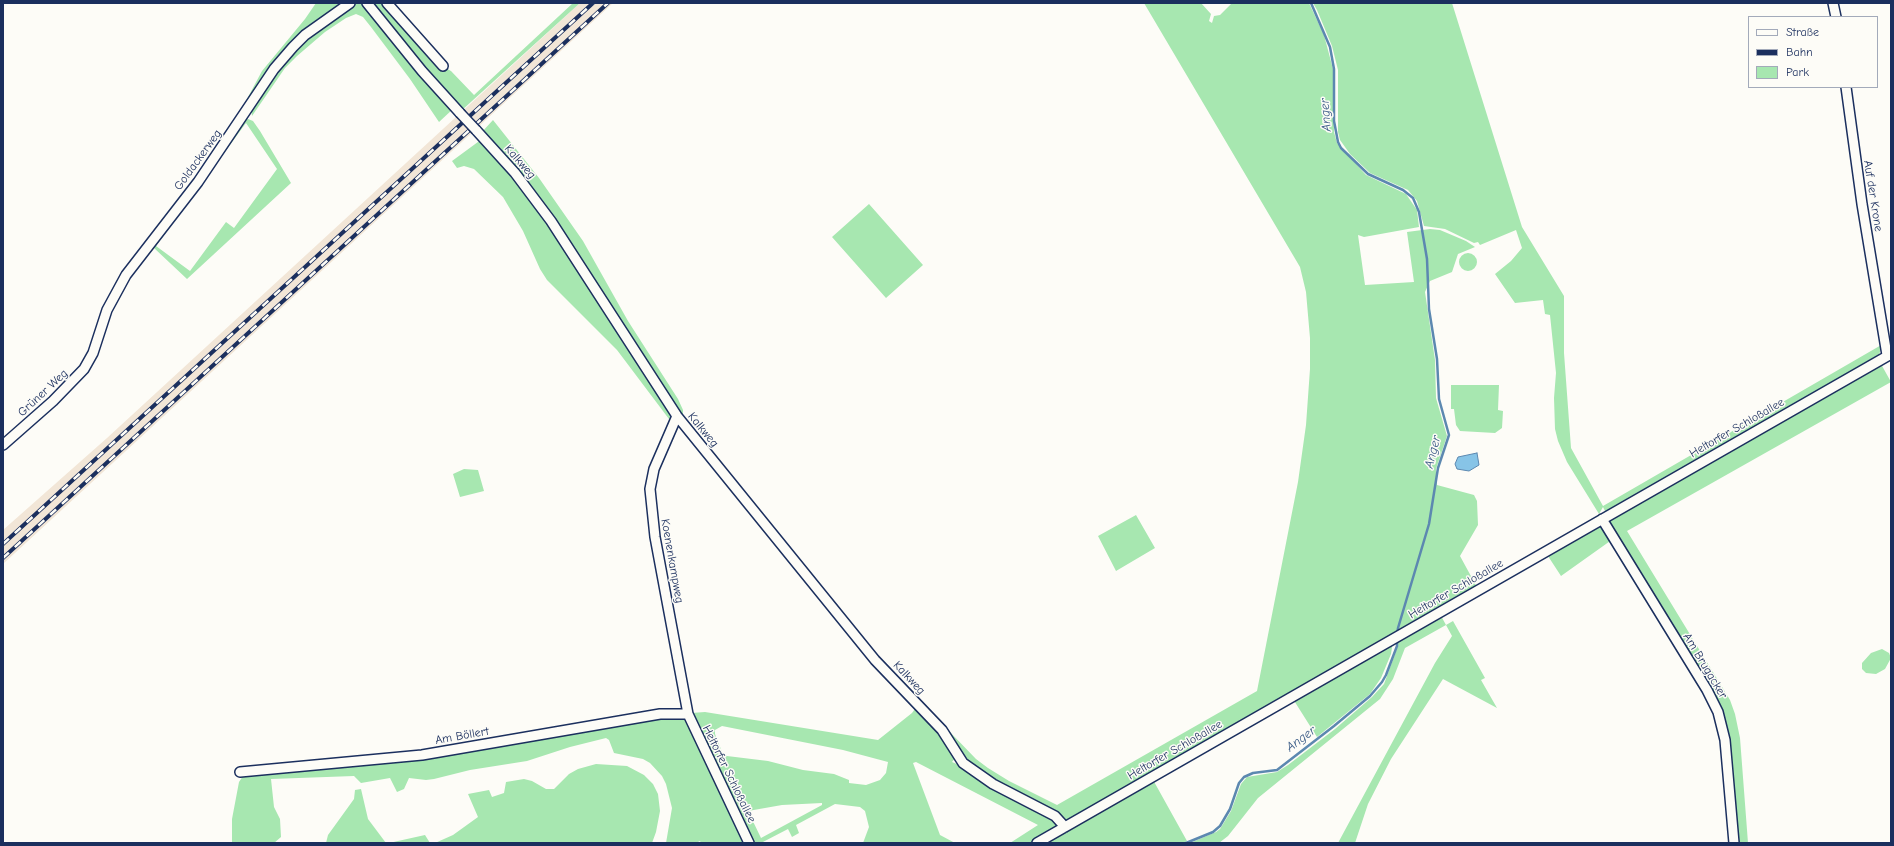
<!DOCTYPE html>
<html>
<head>
<meta charset="utf-8">
<style>
	body { margin:0 }
	#map { position:relative; width:1894px; height:846px; overflow:hidden; background:#fdfcf7; font-family:"Comic Neue",sans-serif }
	canvas { display:block }
	.frame { position:absolute; inset:0; border:4px solid #1b2f5e; pointer-events:none }
	.legend { position:absolute; left:1748px; top:16px; width:130px; height:72px; box-sizing:border-box; background:#fdfcf7; border:1px solid #a3aaba; margin:0; padding:5px 7px; list-style:none; font-size:12px; color:#1b2f5e }
	.legend li { display:flex; align-items:center; gap:8px; height:20px }
	.legend b { width:20px; border:1px solid #a3aaba }
</style>
</head>
<body>
<div id="map">
<canvas width="1894" height="846"></canvas>
<div class="frame"></div>
<ul class="legend">
<li><b style="height:5px;background:#fdfcf7"></b>Straße</li>
<li><b style="height:5px;background:#1b2f5e"></b>Bahn</li>
<li><b style="height:11px;background:#a7e7b0"></b>Park</li>
</ul>
</div>
<script>
const c = document.querySelector('canvas').getContext('2d');
c.lineJoin = 'round';
function paint(path, color) { c.fillStyle = color; c.fill(path, 'evenodd'); }
const poly = rows => new Path2D(rows.map(r => 'M' + r).join(''));
function trace(path, color, width, dash) { c.strokeStyle = color; c.lineWidth = width; c.lineCap = dash ? 'butt' : 'round'; c.setLineDash(dash || []); c.stroke(path); }
function drawText(font, color, halo, rows, align = 'center') {
  c.font = font + ' "Comic Neue",sans-serif'; c.lineWidth = 3; c.setLineDash([]); c.textBaseline = 'middle'; c.strokeStyle = halo; c.fillStyle = color; for (const [text, x, y, turn = 0] of rows) {
    c.save(); c.translate(x, y); c.rotate((+turn || 0) * Math.PI / 180); c.textAlign = isNaN(turn) ? turn : align; if (halo) c.strokeText(text, 0, 0); c.fillText(text, 0, 0); c.restore();
  }
}
const built = poly([
	[580,3,613,3,3,564,3,530,107,438]
]);
const green = poly([
	[316,3,344,3,317,23,240,112,262,71,305,19],
	[370,3,385,3,442,66,451,71,474,95,573,3,580,3,461,111],
	[1144,3,1201,3,1211,14,1209,21,1212,23,1214,16,1220,15,1232,3,1309,3,1324,35,1333,69,1334,132,1337,143,1366,175,1406,194,1417,210,1419,227,1364,237,1358,235,1365,285,1414,282,1407,232,1430,229,1440,230,1466,241,1475,247,1458,254,1452,272,1430,281,1425,292,1435,360,1436,398,1447,436,1436,469,1437,485,1474,495,1477,501,1478,525,1460,556,1478,589,1073,819,1066,820,971,768,940,725,948,730,976,759,988,768,1009,781,1057,805,1257,691,1298,482,1306,425,1310,369,1310,338,1306,292,1300,267],
	[1313,3,1452,3,1522,227,1564,296,1564,353,1571,448,1603,506,1883,344,1878,357,1609,512,1605,511,1603,507,1599,514,1567,462,1558,441,1555,429,1554,398,1556,373,1550,315,1545,314,1543,300,1515,303,1495,274,1511,261,1522,248,1516,230,1480,245,1478,242,1474,243,1445,229,1424,226,1417,201,1408,190,1370,173,1350,154,1340,140,1338,132,1338,70,1332,46,1317,10],
	[354,4,363,4,453,109,439,122,410,79,371,27,363,17,356,14,346,18,325,32,297,56,285,68,252,116,251,108,294,48],
	[248,119,253,121,260,131,291,183,187,279,154,248,153,244,244,120],
	[246,123,277,169,234,228,226,222,190,271,156,246],
	[493,120,539,178,583,241,628,321,678,399,683,410,683,415,679,415,554,222,481,133],
	[482,139,531,196,670,411,672,423,617,350,547,280,540,269,523,231,503,197,474,169,464,166,457,168,452,161],
	[869,204,923,265,886,298,832,237],
	'1459 262a9 9 0 1 1 18 0a9 9 0 1 1-18 0Z',
	[1881,364,1891,382,1627,531,1730,700,1735,714,1740,738,1748,843,1735,843,1724,726,1610,528,1610,519],
	[1451,385,1499,385,1498,410,1503,411,1502,428,1495,433,1460,431,1456,425,1454,409,1451,409],
	[464,469,478,470,484,491,460,497,453,474],
	[1136,515,1155,548,1116,571,1098,536],
	[1602,524,1613,539,1561,576,1546,553],
	[1440,614,1446,625,1453,621,1485,678,1481,680,1497,708,1443,679,1391,759,1368,804,1355,843,1338,843,1435,663,1452,636,1446,625,1405,648,1393,679,1380,699,1258,798,1228,836,1219,843,1190,843,1216,832,1220,829,1231,811,1241,784,1247,777,1277,772,1288,765,1335,729,1372,697,1384,684,1398,646,1398,639],
	[1393,641,1391,654,1381,678,1370,694,1317,737,1293,699],
	[1882,649,1889,653,1891,658,1885,669,1876,674,1866,673,1862,669,1862,663,1871,653],
	[917,706,941,730,956,757,952,762,964,767,1054,818,1058,825,1057,829,1033,843,1010,843,1038,825,916,762,913,763,940,835,955,843,863,843,869,827,865,811,860,807,835,804,796,825,799,833,792,837,788,829,761,843,751,843,691,713,705,712,878,740,912,713],
	[722,726,843,750,888,762,886,773,880,780,866,785,849,783,849,780,834,774,803,770,768,761,727,756,722,752,715,734,715,730],
	[822,803,822,805,761,838,748,811,782,805],
	[661,716,686,718,745,843,701,843,700,841,696,843,666,843,672,808,666,784,662,776,650,763,643,759,614,753,609,740,606,738,570,747,527,761,470,770,434,779,426,780,409,778,404,789,397,792,390,778,361,783,354,776,271,779,274,807,280,819,281,837,274,843,232,843,232,819,239,782,245,773,402,759],
	[596,764,627,766,644,775,653,784,658,794,660,811,656,832,652,843,435,843,453,835,478,817,468,794,489,790,492,797,504,793,506,782,524,779,532,781,546,789,554,789,569,774,578,769],
	[1152,778,1187,841,1184,843,1040,843],
	[361,789,368,819,386,843,326,843,328,835,354,799,355,790],
	[425,835,430,843,389,843]
]);
const water = poly([
	[1477,453,1479,465,1469,471,1457,469,1455,464,1458,457,1477,453]
]);
const stream = poly([
	[1311,3,1330,47,1334,69,1334,121,1338,142,1341,148,1368,174,1403,190,1413,198,1419,212,1427,259,1429,309,1437,359,1439,399,1449,435,1438,468,1429,524,1398,628,1397,635],
	[1186,843,1213,832,1220,826,1230,809,1239,783,1244,777,1253,773,1277,770,1334,726,1370,696,1382,682,1386,675,1397,646,1397,640]
]);
const street = poly([
	[367,3,422,71,460,113],
	[387,3,443,66],
	[1833,3,1836,17],
	[1846,87,1862,204,1887,355],
	[476,130,515,173,551,221,677,416,875,660,942,730,963,763,993,784,1055,816,1065,827],
	[677,416,654,469,650,489,655,537,688,714,749,843],
	[3,445,53,401,84,369,93,353,107,310,126,275,198,182,274,69,293,47,305,35,350,3],
	[1602,519,1707,690,1718,712,1725,740,1734,843],
	[240,772,422,755,660,714,688,714],
	[1037,843,1891,354]
]);
const rail = poly([
	[3,544,593,3],
	[3,558,608,3]
]);
const streetBridge = poly([
	[460,113,476,130]
]);
const streetNames = [
	["Goldackerweg",198,160,-54],
	["Kalkweg",520,162,49],
	["Auf der Krone",1873,196,81],
	["Grüner Weg",43,393,-43],
	["Heltorfer Schloßallee",1737,428,-30],
	["Kalkweg",703,430,51],
	["Koenenkampweg",672,561,80],
	["Heltorfer Schloßallee",1456,589,-30],
	["Am Brugacker",1705,666,59],
	["Kalkweg",909,678,47],
	["Am Böllert",462,736,-10],
	["Heltorfer Schloßallee",1175,750,-30],
	["Heltorfer Schloßallee",729,774,64]
];
const waterNames = [
	["Anger",1326,115,-94],
	["Anger",1433,452,-76],
	["Anger",1301,739,-37]
];
paint(built, '#f2e6d7');
paint(green, '#a7e7b0');
paint(water, '#87c4e7');
trace(water, '#5c88b0', 1);
trace(stream, '#5c88b0', 2.5);
trace(street, '#1b2f5e', 12);
trace(street, '#fdfcf7', 9);
trace(rail, '#1b2f5e', 4);
trace(rail, '#fdfcf7', 2.5, [8]);
trace(streetBridge, '#1b2f5e', 12, []);
trace(streetBridge, '#fdfcf7', 9);
drawText('12px', '#1b2f5e', '#fdfcf7', streetNames);
drawText('italic 13px', '#3b5c87', '#fdfcf7', waterNames);
</script>
</body>
</html>
